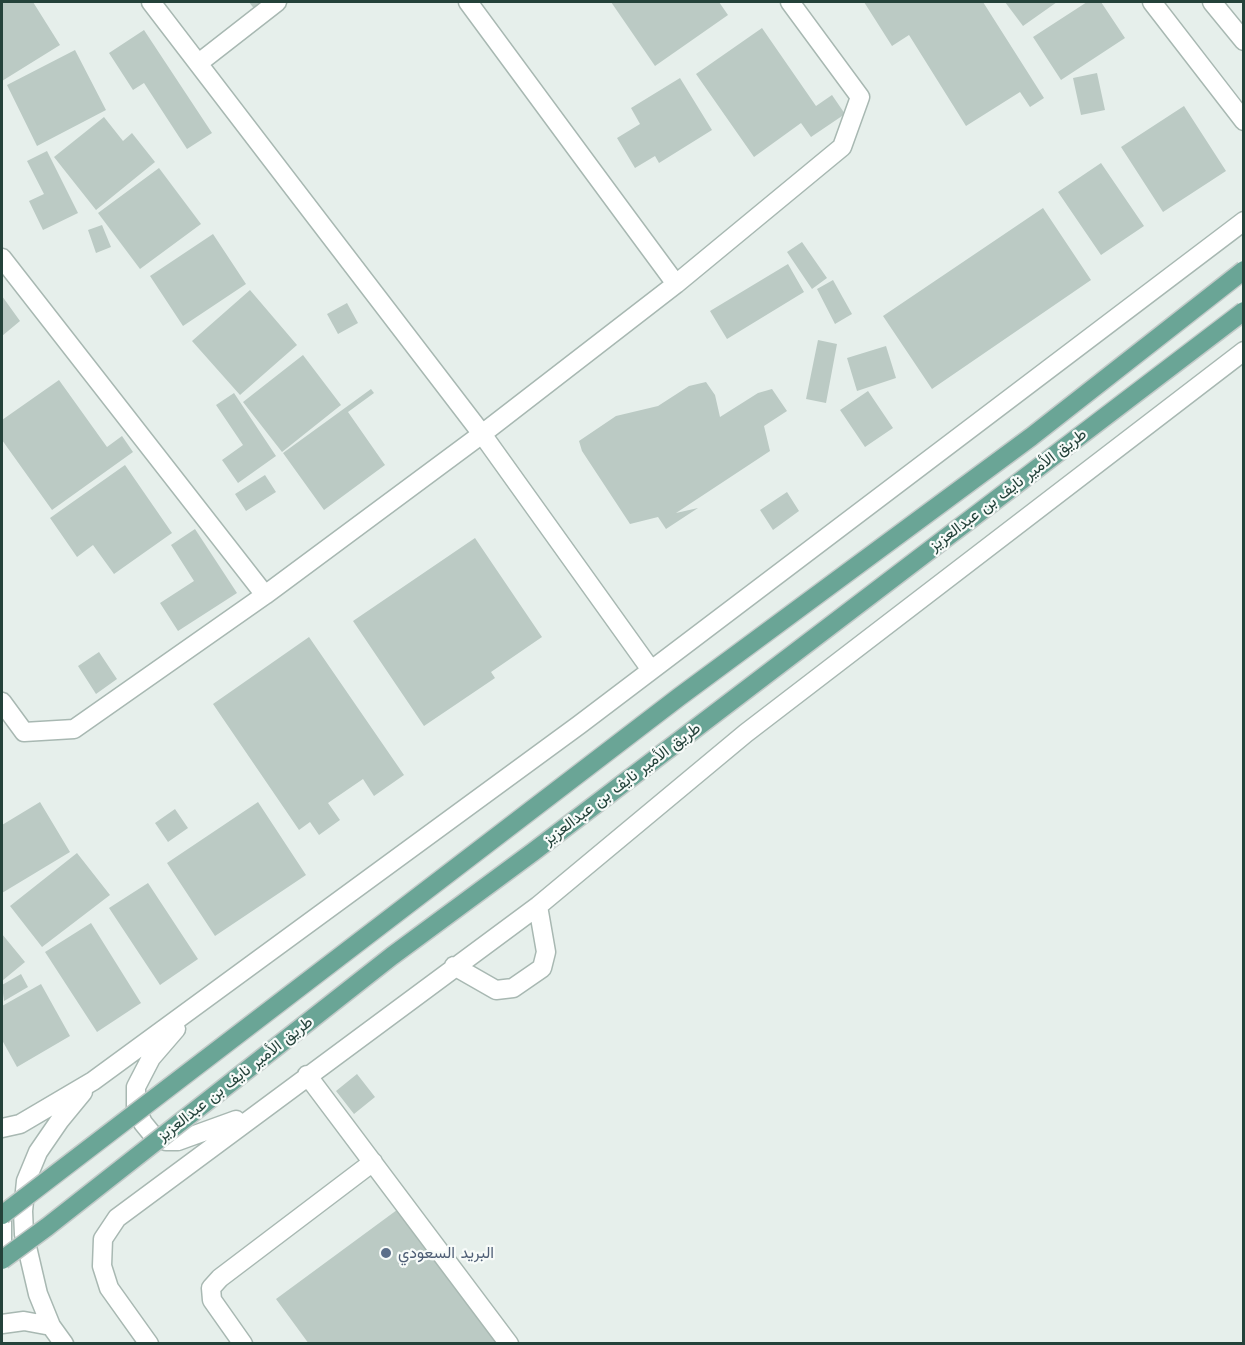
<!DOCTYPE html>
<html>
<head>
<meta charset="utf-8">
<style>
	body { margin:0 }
	#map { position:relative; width:1245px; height:1345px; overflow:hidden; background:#e6efeb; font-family:"Work Sans",sans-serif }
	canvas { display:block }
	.frame { position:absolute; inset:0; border:3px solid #24423a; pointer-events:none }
</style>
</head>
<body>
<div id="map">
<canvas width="1245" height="1345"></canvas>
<div class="frame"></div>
</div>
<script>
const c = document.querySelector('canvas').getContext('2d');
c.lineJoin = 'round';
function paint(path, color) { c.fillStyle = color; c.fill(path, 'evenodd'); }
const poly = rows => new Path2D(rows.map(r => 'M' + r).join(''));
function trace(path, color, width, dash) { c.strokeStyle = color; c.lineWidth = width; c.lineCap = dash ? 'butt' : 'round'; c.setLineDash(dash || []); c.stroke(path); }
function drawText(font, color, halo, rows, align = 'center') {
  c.font = font + ' "Work Sans",Vazirmatn,sans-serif'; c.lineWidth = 4.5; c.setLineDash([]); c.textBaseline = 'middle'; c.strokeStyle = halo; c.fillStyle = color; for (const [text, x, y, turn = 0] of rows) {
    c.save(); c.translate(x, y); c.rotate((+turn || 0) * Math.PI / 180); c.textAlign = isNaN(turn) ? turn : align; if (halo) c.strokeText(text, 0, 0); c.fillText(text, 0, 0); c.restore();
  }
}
const building = poly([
	[2,2,33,2,60,45,2,81],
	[249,2,268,2,255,10],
	[611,2,719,2,728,15,655,66],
	[864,2,983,2,1044,98,1030,107,1020,92,966,126,909,35,892,46],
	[1005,2,1057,2,1023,26],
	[1087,2,1101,2,1125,38,1061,80,1033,37],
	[762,28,816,106,832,95,845,114,811,137,801,123,754,157,696,74],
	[144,30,212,133,187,149,144,83,133,90,109,53],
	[75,50,106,110,37,146,7,85],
	[1097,73,1105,110,1081,115,1073,78],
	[680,78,712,130,659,163,655,156,635,168,617,138,640,124,631,108],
	[1184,106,1226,171,1163,212,1121,147],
	[104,117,123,141,132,133,155,162,96,210,54,157],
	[47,151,78,213,43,230,29,201,44,194,27,161],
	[1101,163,1144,226,1101,255,1058,192],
	[159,168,201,224,140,269,98,213],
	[1043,208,1091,280,932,389,883,316],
	[102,225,111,247,96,253,88,230],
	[213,234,246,284,183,326,150,276],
	[802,242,827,278,812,289,787,252],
	[788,264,804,292,727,339,710,311],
	[833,280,852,314,835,324,817,289],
	[250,290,297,345,240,395,192,341],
	[2,296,20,321,2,336],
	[347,303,358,323,338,334,327,314],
	[818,340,837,344,826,403,806,399],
	[886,346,896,378,857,391,847,358],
	[303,355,341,405,282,452,243,402],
	[59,380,107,447,122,436,133,452,52,510,2,440,2,420],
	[706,382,715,395,720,417,758,393,772,389,787,411,764,426,770,451,676,513,698,508,666,529,658,517,630,524,582,451,579,441,616,416,658,406,689,386],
	[371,389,374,393,348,412,385,465,324,510,283,453],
	[868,391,893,428,865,447,840,410],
	[234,393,276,456,238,483,222,460,243,445,216,405],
	[125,465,172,533,114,574,93,545,77,557,50,518],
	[265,475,276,492,246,511,235,494],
	[787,492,799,511,773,530,760,510],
	[195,529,237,593,178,631,160,603,194,581,171,545],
	[475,538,542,637,491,672,495,678,424,726,353,621],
	[309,637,404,775,374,796,363,779,328,803,340,820,319,835,310,822,299,830,213,704],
	[99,652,117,679,96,694,78,666],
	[40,802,70,852,2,893,2,825],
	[258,802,306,875,215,936,167,863],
	[175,809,188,828,168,842,155,823],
	[77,853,110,895,42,947,10,906],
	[148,883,198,959,160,985,109,908],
	[91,923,141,1003,97,1032,45,952],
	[2,934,25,962,2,981],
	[21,974,28,987,4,1001,2,985],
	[41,984,70,1036,17,1067,2,1040,2,1006],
	[357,1074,375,1097,354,1114,336,1091],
	[401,1207,501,1344,309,1344,276,1299]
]);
const minor = poly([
	[151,2,482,434,651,670],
	[468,2,676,284],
	[1152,2,1244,121],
	[1212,2,1244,41],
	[200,62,277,2],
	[2,258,265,595],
	[2,702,24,732,74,729,265,595,482,434,676,284,842,147,860,97,790,2],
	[454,966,496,990,513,988,542,968,546,952,538,906],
	[176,1029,151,1058,136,1087,136,1108,143,1123,152,1134,166,1141,178,1141,236,1120],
	[307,1075,509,1344],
	[2,1128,20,1124,93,1081,579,725,1244,221],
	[2,1219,2,1247],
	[2,1324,24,1321,51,1326],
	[64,1344,51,1326,38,1294,24,1234,23,1211,26,1181,38,1152,60,1120,83,1092],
	[149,1344,109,1288,102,1266,103,1239,117,1218,538,906,746,733,1244,351],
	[243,1344,212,1300,211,1288,220,1278,373,1162]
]);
const majorBridge = poly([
	[2,1215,679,697,1031,437,1244,270],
	[2,1260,47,1227,392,956,533,852,1244,311]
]);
const markers = [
	[386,1253,6,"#5c6f8a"]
];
const streetNames = [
	["طريق الأمير نايف بن عبدالعزيز",1008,490,-37],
	["طريق الأمير نايف بن عبدالعزيز",622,784,-37],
	["طريق الأمير نايف بن عبدالعزيز",235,1079,-38]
];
const serviceNames = [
	["البريد السعودي",398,1253]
];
paint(building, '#bbcac4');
trace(minor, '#a8b8b2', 21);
trace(minor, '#fff', 18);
trace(majorBridge, '#c2cac8', 21, []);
trace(majorBridge, '#6aa596', 18);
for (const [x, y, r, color] of markers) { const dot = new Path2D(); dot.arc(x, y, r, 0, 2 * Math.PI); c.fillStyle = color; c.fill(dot); trace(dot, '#f7fbf9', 2); }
drawText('16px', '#24423a', '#f7fbf9', streetNames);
drawText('16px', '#4e5e75', '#f7fbf9', serviceNames, 'left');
</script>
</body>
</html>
